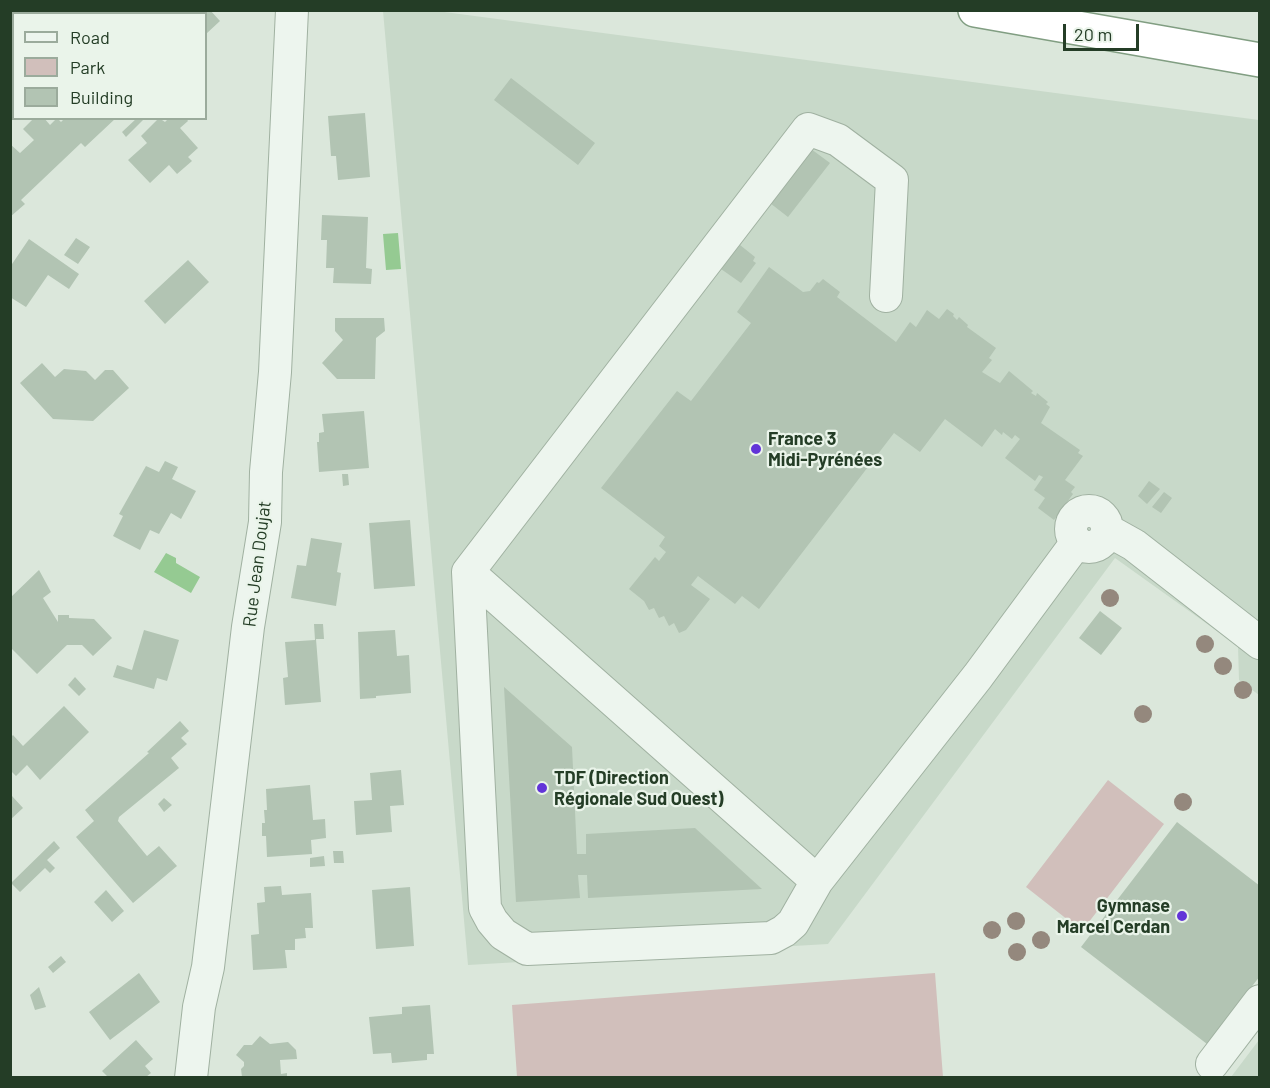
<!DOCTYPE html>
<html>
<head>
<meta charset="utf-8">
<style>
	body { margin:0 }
	#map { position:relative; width:1270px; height:1088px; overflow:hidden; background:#dbe7db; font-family:Barlow,sans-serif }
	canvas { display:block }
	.frame { position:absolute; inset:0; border:12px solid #243d26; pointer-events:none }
	.legend { position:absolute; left:12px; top:12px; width:195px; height:108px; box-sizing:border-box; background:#eaf4ea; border:2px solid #9bab9c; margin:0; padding:8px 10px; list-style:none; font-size:18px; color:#243d26 }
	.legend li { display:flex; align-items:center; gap:12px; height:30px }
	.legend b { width:30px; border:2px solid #9bab9c }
	.scale { position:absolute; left:1063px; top:24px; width:76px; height:27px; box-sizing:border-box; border:3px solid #243d26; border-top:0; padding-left:8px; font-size:18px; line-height:21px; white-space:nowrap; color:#243d26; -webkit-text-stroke:4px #eaf4ea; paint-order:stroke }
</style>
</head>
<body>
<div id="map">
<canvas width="1270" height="1088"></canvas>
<div class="frame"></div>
<ul class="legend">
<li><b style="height:8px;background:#edf5ee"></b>Road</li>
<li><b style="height:16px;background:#d1bfbb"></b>Park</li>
<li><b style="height:16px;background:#b2c4b3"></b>Building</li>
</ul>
<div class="scale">20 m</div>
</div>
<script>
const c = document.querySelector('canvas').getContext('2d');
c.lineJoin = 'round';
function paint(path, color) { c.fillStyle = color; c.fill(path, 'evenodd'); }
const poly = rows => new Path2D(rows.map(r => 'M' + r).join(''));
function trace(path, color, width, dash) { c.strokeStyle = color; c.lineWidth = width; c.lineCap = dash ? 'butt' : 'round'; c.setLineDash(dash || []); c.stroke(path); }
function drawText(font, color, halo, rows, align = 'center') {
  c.font = font + ' Barlow,sans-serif'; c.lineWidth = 4.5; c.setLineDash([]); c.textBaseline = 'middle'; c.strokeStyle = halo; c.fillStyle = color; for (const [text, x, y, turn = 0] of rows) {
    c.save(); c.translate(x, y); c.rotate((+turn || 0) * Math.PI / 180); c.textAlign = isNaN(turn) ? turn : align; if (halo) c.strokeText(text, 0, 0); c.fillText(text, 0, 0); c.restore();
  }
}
const built = poly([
	[383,11,437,11,1259,120,1259,695,1239,680,1238,646,1115,558,828,944,468,965],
	[1259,1040,1259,1077,1231,1077]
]);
const green = poly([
	[1108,780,1164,824,1082,931,1026,887],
	[935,973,943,1077,517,1077,512,1005]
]);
const water = poly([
	[398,233,401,269,386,270,383,234],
	[166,553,176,558,176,563,200,577,191,593,154,572]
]);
const building = poly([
	[175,10,210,10,220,21,206,34,206,14,172,14],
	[511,78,595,143,578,165,494,100],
	[365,113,370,177,338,180,336,156,331,156,328,116],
	[34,118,44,118,50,125,57,118,61,122,65,118,116,118,85,147,81,143,21,200,25,204,10,217,10,144,20,153,34,140,23,129],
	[137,118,145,118,126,137,122,132],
	[159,118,165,122,169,118,186,118,188,121,180,128,198,148,188,157,192,161,177,174,169,165,150,183,128,160,147,143,141,136],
	[811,149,830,163,788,217,770,203],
	[322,215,368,217,366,268,372,269,371,284,333,283,334,268,326,268,327,240,321,240],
	[76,238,90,247,78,264,64,255],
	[29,239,79,274,69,289,48,275,26,307,10,297,10,267],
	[740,245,755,257,753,261,756,263,741,283,721,269],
	[188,260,209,282,165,324,144,301],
	[769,267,803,292,810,291,817,282,819,283,823,279,840,292,837,297,896,342,910,322,916,327,927,310,939,319,947,309,954,314,953,316,957,320,959,317,968,325,967,327,996,348,989,358,992,360,982,372,1000,383,1009,371,1033,391,1031,393,1036,396,1037,393,1048,402,1046,404,1050,407,1041,423,1080,450,1078,453,1083,456,1065,480,1075,487,1071,492,1073,494,1054,520,1038,508,1045,498,1034,490,1043,477,1039,475,1035,481,1005,458,1020,439,1015,435,1012,439,1003,432,1002,435,995,429,982,447,945,419,920,452,894,433,759,609,742,596,735,604,698,576,691,585,710,599,686,630,679,633,674,623,669,626,664,616,659,618,654,608,649,610,644,601,629,589,655,557,659,561,666,552,659,546,665,537,601,488,677,391,691,401,751,323,737,312],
	[335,318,384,318,385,331,376,338,375,379,337,379,322,363,343,340,335,331],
	[42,363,55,377,64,369,86,371,95,380,105,370,113,370,129,388,93,421,53,419,20,383],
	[364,411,369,468,319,472,317,442,319,442,319,433,324,432,322,414],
	[165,461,178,467,172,479,196,491,181,519,171,513,159,534,150,530,140,550,113,536,123,516,119,514,146,466,159,472],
	[342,474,348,474,349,485,343,486],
	[1149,481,1160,489,1147,504,1138,496],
	[1164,492,1172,498,1161,513,1152,507],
	[410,520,415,586,374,589,369,523],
	[311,538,342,543,337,572,341,573,336,606,291,598,297,565,306,566],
	[39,570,51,592,43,598,58,622,58,615,69,615,69,618,94,619,112,638,93,656,82,645,67,645,37,674,10,647,10,598],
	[1100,611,1122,628,1101,655,1079,638],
	[314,624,323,624,324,639,316,639,321,702,285,705,283,678,288,677,285,642,315,640],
	[144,630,179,640,167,681,157,678,154,689,113,677,117,665,132,670],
	[395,630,397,656,409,655,411,693,376,696,376,698,360,699,358,632],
	[75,677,86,689,79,696,68,685],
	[504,687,572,747,577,854,586,854,586,834,695,828,762,889,588,898,587,875,578,875,580,898,516,902],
	[64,706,89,732,40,780,27,765,16,776,10,770,10,738,13,735,23,746],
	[180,721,189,731,181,738,187,744,171,758,179,768,119,817,118,821,147,856,159,846,177,866,133,903,76,837,94,821,85,810,149,753,147,752],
	[401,770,404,805,390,806,392,832,356,835,354,801,372,800,370,773],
	[310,785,313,820,325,819,326,838,311,840,312,854,267,857,266,836,262,836,262,823,265,823,264,810,267,810,266,789],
	[12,796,23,808,10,820,10,797],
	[164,798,172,805,164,812,158,804],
	[1177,822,1260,886,1260,976,1207,1044,1081,947],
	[54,841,60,848,47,860,55,868,50,873,45,868,20,892,11,883],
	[333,851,343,851,344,863,334,863],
	[324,856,325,866,310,867,310,858],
	[281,886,282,895,311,893,313,928,305,928,306,938,295,939,295,950,285,950,287,968,253,970,251,935,259,934,257,903,265,902,264,887],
	[410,887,414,946,376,949,372,890],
	[106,890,124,911,112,922,94,902],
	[61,956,66,962,53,973,48,967],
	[139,973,160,1002,110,1040,89,1012],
	[39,987,46,1007,35,1010,30,995],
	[430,1005,434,1054,427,1054,427,1060,392,1063,391,1053,373,1054,369,1017,402,1014,402,1007],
	[260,1036,270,1044,288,1042,296,1050,297,1059,280,1060,281,1074,287,1073,287,1077,242,1077,241,1069,244,1066,244,1062,236,1055,244,1045,252,1045],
	[136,1040,153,1059,145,1066,151,1073,146,1077,108,1077,102,1071]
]);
const minor = poly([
	[101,14,104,10],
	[10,90,14,87],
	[886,296,892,180,838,140,808,129,468,572,817,881,978,676,1077,542],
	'1071 529a18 18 0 1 1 36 0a18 18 0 1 1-36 0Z',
	[1107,530,1134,545,1260,643],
	[468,572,485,908,492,921,503,934,527,949,771,938,784,931,793,923,817,881],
	[1212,1064,1260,1001],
	[191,1078,199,1007,208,967,248,627,265,522,266,472,275,372,292,10]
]);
const highway = poly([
	[975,10,1260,60]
]);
const trees = [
	[1110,598],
	[1205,644],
	[1223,666],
	[1243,690],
	[1143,714],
	[1183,802],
	[1016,921],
	[992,930],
	[1041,940],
	[1017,952]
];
const markers = [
	[756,449,6,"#6234d8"],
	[542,788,6,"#6234d8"],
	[1182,916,6,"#6234d8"]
];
const poiNames = [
	["France 3",768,439],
	["Midi-Pyrénées",768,460],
	["TDF (Direction",554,778],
	["Régionale Sud Ouest)",554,799],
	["Gymnase",1170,906,"right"],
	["Marcel Cerdan",1170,927,"right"]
];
const streetNames = [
	["Rue Jean Doujat",257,564,-83]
];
paint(built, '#c8d9c9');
paint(green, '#d1bfbb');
paint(water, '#95ca92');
paint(building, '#b2c4b3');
trace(minor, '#a0b1a1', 34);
trace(highway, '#819e82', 36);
trace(minor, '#edf5ee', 32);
trace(highway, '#fff', 33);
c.fillStyle = '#94887d';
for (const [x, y] of trees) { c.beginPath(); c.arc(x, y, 9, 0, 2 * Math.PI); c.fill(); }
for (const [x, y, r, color] of markers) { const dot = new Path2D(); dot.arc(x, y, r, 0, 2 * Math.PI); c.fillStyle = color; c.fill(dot); trace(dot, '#eaf4ea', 2); }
drawText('bold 18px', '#243d26', '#eaf4ea', poiNames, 'left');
drawText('18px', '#243d26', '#eaf4ea', streetNames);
</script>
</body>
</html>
